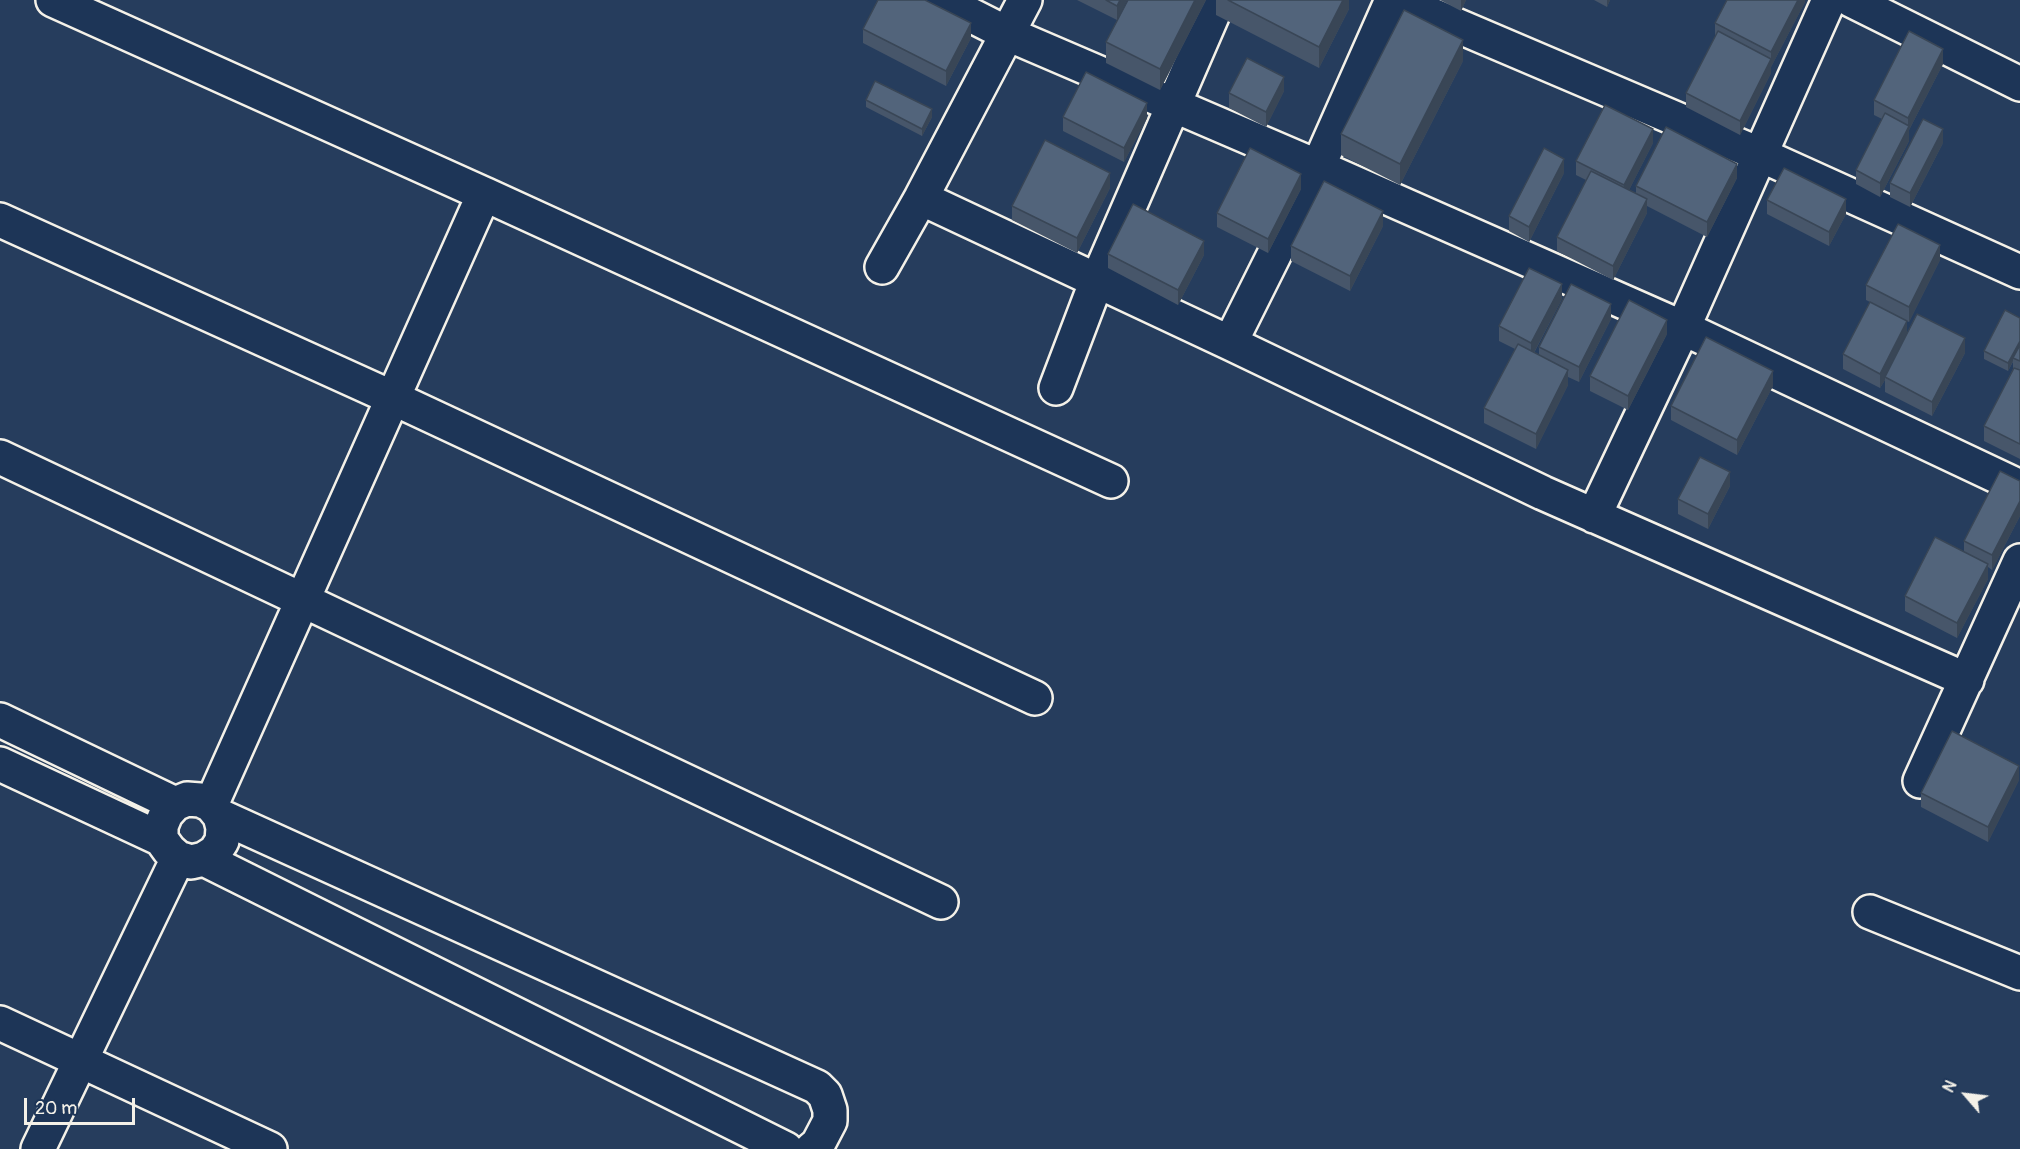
<!DOCTYPE html>
<html>
<head>
<meta charset="utf-8">
<style>
	body { margin:0 }
	#map { position:relative; width:2020px; height:1149px; overflow:hidden; background:#263d5d; font-family:Pangolin,sans-serif }
	canvas { display:block }
	.north { position:absolute; left:1936px; top:1065px; width:60px; height:60px; -webkit-text-stroke:4px #1d3557; paint-order:stroke; rotate:298deg; font-size:16px; font-weight:700; line-height:24px; text-align:center; color:#f4f1e8 }
	.north::after { content:''; display:block; margin:auto; width:21px; height:27px; background:#f4f1e8; clip-path:polygon(50% 0,100% 100%,50% 72%,0 100%) }
	.scale { position:absolute; left:24px; top:1098px; width:111px; height:27px; box-sizing:border-box; border:3px solid #f4f1e8; border-top:0; padding-left:8px; font-size:18px; line-height:21px; white-space:nowrap; color:#f4f1e8; -webkit-text-stroke:4px #1d3557; paint-order:stroke }
</style>
</head>
<body>
<div id="map">
<canvas width="2020" height="1149"></canvas>
<div class="north">N</div>
<div class="scale">20 m</div>
</div>
<script>
const c = document.querySelector('canvas').getContext('2d');
c.lineJoin = 'round';
const poly = rows => new Path2D(rows.map(r => 'M' + r).join(''));
function trace(path, color, width, dash) { c.strokeStyle = color; c.lineWidth = width; c.lineCap = dash ? 'butt' : 'round'; c.setLineDash(dash || []); c.stroke(path); }
function paint(path, color) { c.fillStyle = color; c.fill(path, 'evenodd'); }
const minor = poly([
	[53,0,484,194],
	[941,0,1008,34,1318,167,1683,328,2020,487],
	[1397,0,1761,155,2020,272],
	[1851,0,2020,84],
	[921,198,1230,343,1543,493,1967,680],
	[0,220,393,398,1035,698],
	[882,267,921,198,1025,0],
	[1230,343,1318,167,1392,0],
	[1056,388,1094,288,1219,0],
	[0,457,941,902],
	[1594,516,1683,328,1829,0],
	[0,720,175,804,187,799,200,800,211,805,220,816,223,828,222,841,215,852,204,859,191,862,178,858,169,850,161,839,161,826,166,814,175,804],
	[0,764,161,839],
	[1920,781,2020,561],
	[211,805,484,194,1111,481],
	[220,816,817,1087,825,1095,830,1110,830,1121,818,1144,812,1149],
	[204,859,786,1149],
	[1870,912,2020,973],
	[0,1023,270,1149],
	[38,1149,178,858]
]);
const wall = poly([
	[1077,0,1127,0,1117,20],
	[1206,0,1160,90,1106,63,1106,42],
	[1216,0,1349,0,1349,9,1319,68,1216,15],
	[1440,0,1466,0,1461,11],
	[1594,0,1610,0,1607,7],
	[1805,0,1805,2,1771,67,1771,73,1740,135,1686,107,1686,93,1715,37,1715,23],
	[863,29,971,38,946,86,863,43],
	[1463,61,1400,185,1341,155,1341,134],
	[1943,64,1909,130,1909,141,1880,197,1856,184,1856,170,1882,119,1874,115,1874,100],
	[1284,91,1266,127,1229,108,1229,93],
	[866,100,932,117,922,136,866,107],
	[1063,117,1147,118,1124,162,1063,131],
	[1653,143,1629,190,1636,193,1636,186,1737,178,1707,237,1647,206,1647,213,1613,280,1557,251,1557,237,1586,180,1576,175,1576,161],
	[1943,143,1910,207,1890,197,1890,183],
	[1564,173,1529,242,1509,231,1509,216],
	[1110,188,1077,253,1012,220,1012,206],
	[1301,189,1268,253,1217,227,1217,213],
	[1767,200,1846,214,1829,246,1767,214],
	[1383,226,1350,291,1291,261,1291,246],
	[1108,254,1204,255,1178,305,1108,268],
	[1940,260,1909,322,1907,321,1907,333,1965,353,1932,416,1885,392,1885,380,1880,388,1843,369,1843,354,1870,302,1866,300,1866,285],
	[1562,299,1534,353,1539,355,1539,347,1611,319,1579,382,1568,377,1568,385,1536,449,1484,423,1484,408,1515,349,1499,341,1499,326],
	[2020,318,2020,459,1984,441,1984,426,2013,369,2013,362,2008,371,1984,359,1984,351],
	[1667,334,1628,410,1590,391,1590,376],
	[1773,386,1737,455,1671,420,1671,406],
	[2020,481,2020,516,1992,570,1988,567,1988,579,1957,638,1905,611,1905,596,1964,552,1964,541],
	[1730,486,1708,529,1678,514,1678,499],
	[2019,780,1988,842,1921,807,1921,793]
]);
const shadedWall = poly([
	[1120,0,1127,0,1117,20,1117,6],
	[1195,0,1206,0,1160,90,1160,69],
	[1343,0,1349,0,1349,9,1319,68,1319,47],
	[1461,0,1466,0,1461,11],
	[1607,0,1610,0,1607,7],
	[1798,0,1805,0,1805,2,1771,67,1771,52],
	[971,23,971,38,946,86,946,71],
	[1463,40,1463,61,1400,185,1400,164],
	[1943,49,1943,64,1909,130,1909,141,1880,197,1880,183,1908,128,1908,118],
	[1771,59,1771,73,1740,135,1740,121],
	[1284,77,1284,91,1266,127,1266,112],
	[1147,103,1147,118,1124,162,1124,148],
	[932,109,932,117,922,136,922,129],
	[1653,129,1653,143,1624,200,1624,185],
	[1943,129,1943,143,1910,207,1910,193],
	[1564,159,1564,173,1529,242,1529,227],
	[1737,164,1737,178,1707,237,1707,222],
	[1110,173,1110,188,1077,253,1077,238],
	[1301,174,1301,189,1268,253,1268,239],
	[1647,199,1647,213,1613,280,1613,266],
	[1846,199,1846,214,1829,246,1829,232],
	[1383,211,1383,226,1350,291,1350,276],
	[1204,241,1204,255,1178,305,1178,290],
	[1940,245,1940,260,1909,322,1909,307],
	[1562,284,1562,299,1531,358,1531,343],
	[1611,304,1611,319,1579,382,1579,367],
	[1667,320,1667,334,1628,410,1628,396],
	[1907,321,1907,335,1885,377,1885,380,1880,388,1880,374],
	[1965,338,1965,353,1932,416,1932,402],
	[2020,341,2020,349,2013,358,2013,361,2008,371,2008,363],
	[1568,370,1568,385,1536,449,1536,434],
	[1773,371,1773,386,1737,455,1737,440],
	[1730,472,1730,486,1708,529,1708,514],
	[2020,501,2020,516,1992,570,1992,555],
	[1988,564,1988,579,1957,638,1957,623],
	[2019,766,2019,780,1988,842,1988,827]
]);
const building = poly([
	[878,0,925,0,971,23,946,71,863,29,878,0],
	[1106,0,1120,0,1117,6,1106,0],
	[1128,0,1195,0,1160,69,1106,42,1128,0],
	[1228,0,1343,0,1319,47,1228,0],
	[1727,0,1798,0,1771,52,1715,23,1727,0],
	[1404,10,1463,40,1400,164,1341,134,1404,10],
	[1718,31,1771,59,1740,121,1686,93,1718,31],
	[1909,31,1943,49,1908,118,1874,100,1909,31],
	[1247,58,1284,77,1266,112,1229,93,1247,58],
	[1086,72,1147,103,1124,148,1063,117,1086,72],
	[875,81,932,109,922,129,866,100,875,81],
	[1605,105,1653,129,1624,185,1576,161,1605,105],
	[1885,113,1909,126,1880,183,1856,170,1885,113],
	[1923,119,1943,129,1910,193,1890,183,1923,119],
	[1666,127,1737,164,1707,222,1636,186,1666,127],
	[1045,140,1110,173,1077,238,1012,206,1045,140],
	[1250,148,1301,174,1268,239,1217,213,1250,148],
	[1544,148,1564,159,1529,227,1509,216,1544,148],
	[1784,168,1846,199,1829,232,1767,200,1784,168],
	[1591,171,1647,199,1613,266,1557,237,1591,171],
	[1324,181,1383,211,1350,276,1291,246,1324,181],
	[1133,204,1204,241,1178,290,1108,254,1133,204],
	[1898,224,1940,245,1909,307,1866,285,1898,224],
	[1529,268,1562,284,1531,343,1499,326,1529,268],
	[1571,284,1611,304,1579,367,1539,347,1571,284],
	[1629,300,1667,320,1628,396,1590,376,1629,300],
	[1870,302,1907,321,1880,374,1843,354,1870,302],
	[2005,310,2020,318,2020,341,2008,363,1984,351,2005,310],
	[1917,314,1965,338,1932,402,1885,377,1917,314],
	[1706,337,1773,371,1737,440,1671,406,1706,337],
	[1518,344,1568,370,1536,434,1484,408,1518,344],
	[2020,345,2020,361,2013,358,2020,345],
	[2014,368,2020,370,2020,444,1984,426,2014,368],
	[1700,457,1730,472,1708,514,1678,499,1700,457],
	[2000,471,2020,481,2020,501,1992,555,1964,541,2000,471],
	[1935,537,1988,564,1957,623,1905,596,1935,537],
	[1952,731,2019,766,1988,827,1921,793,1952,731]
]);
trace(minor, '#f4f1e8', 38);
trace(minor, '#1d3557', 33);
paint(wall, '#47566a');
paint(shadedWall, '#394656');
paint(building, '#52647b');
trace(building, '#394656', 1.5);
</script>
</body>
</html>
